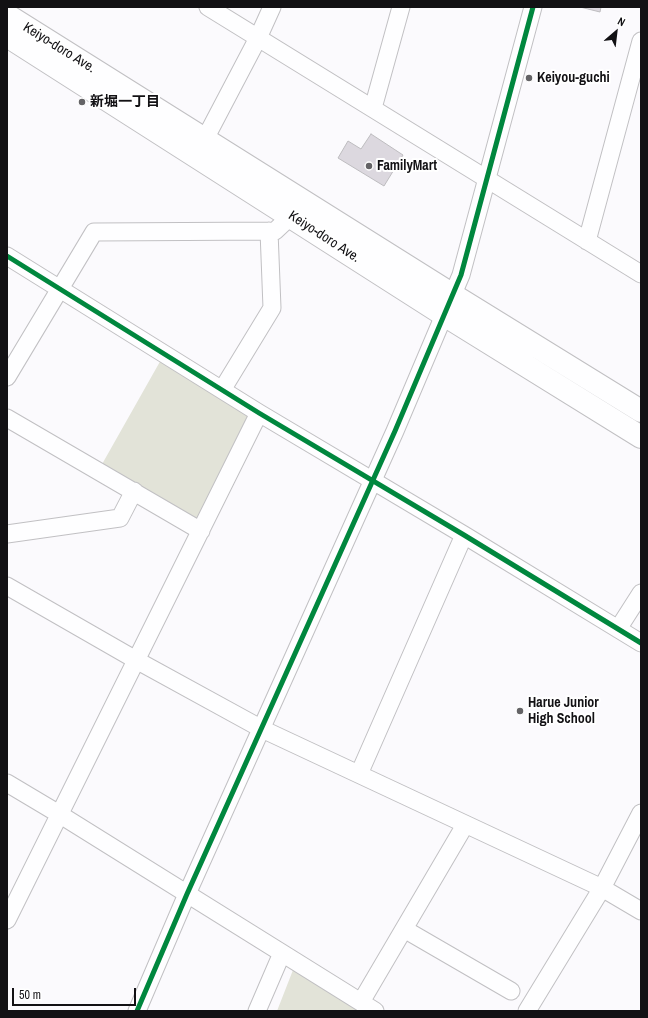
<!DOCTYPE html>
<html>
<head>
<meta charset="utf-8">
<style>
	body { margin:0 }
	#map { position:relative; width:648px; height:1018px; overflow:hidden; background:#fbfafd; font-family:"Archivo Narrow",sans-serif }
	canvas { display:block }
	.frame { position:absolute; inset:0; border:8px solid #121114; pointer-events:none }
	.north { position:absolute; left:596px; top:12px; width:40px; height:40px; -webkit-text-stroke:3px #fff; paint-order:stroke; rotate:28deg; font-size:11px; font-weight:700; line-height:16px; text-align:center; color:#121114 }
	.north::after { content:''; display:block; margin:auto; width:14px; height:18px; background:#121114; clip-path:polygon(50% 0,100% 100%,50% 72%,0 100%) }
	.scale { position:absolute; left:12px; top:988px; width:124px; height:18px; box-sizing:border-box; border:2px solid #121114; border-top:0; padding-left:5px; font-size:12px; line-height:14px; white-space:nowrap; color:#121114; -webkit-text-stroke:3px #fff; paint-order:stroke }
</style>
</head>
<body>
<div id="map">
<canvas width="648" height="1018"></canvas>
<div class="frame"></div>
<div class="north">N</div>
<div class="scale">50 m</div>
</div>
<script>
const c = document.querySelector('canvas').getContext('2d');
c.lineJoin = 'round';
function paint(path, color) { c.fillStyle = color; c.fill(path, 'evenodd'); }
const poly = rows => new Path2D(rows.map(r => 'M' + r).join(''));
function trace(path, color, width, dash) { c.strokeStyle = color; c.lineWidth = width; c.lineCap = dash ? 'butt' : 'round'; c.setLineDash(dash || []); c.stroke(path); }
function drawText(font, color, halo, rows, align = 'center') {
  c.font = font + ' "Archivo Narrow","Noto Sans JP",sans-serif'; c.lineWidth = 4; c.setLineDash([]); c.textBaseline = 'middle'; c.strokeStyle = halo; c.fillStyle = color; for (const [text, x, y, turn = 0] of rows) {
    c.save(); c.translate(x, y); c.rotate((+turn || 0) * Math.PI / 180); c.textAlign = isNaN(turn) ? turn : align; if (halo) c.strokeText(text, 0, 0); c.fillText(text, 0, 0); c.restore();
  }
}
const green = poly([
	[162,358,254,414,200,522,101,466],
	[293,970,359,1011,277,1011]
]);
const building = poly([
	[580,7,601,7,600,12,580,7],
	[371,134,403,155,384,186,338,158,348,141,361,149,371,134]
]);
const minor = poly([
	[208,7,641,274],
	[373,108,401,7],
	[205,139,258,38,272,7],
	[587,241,641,41],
	[7,256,259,413,464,535,641,643],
	[7,377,94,232,275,231,291,216],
	[222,390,272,308,269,231],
	[7,418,201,531],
	[7,534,120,518,134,491],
	[7,586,136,660,262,729,602,888,641,911],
	[618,629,641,593],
	[359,774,464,535],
	[7,783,59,814,375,1011],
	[7,920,259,413],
	[404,929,511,991],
	[361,1002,465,825],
	[137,1011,187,894,395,431,461,275,533,7],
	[257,1011,282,953],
	[527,1011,602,888,641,813]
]);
const highway = poly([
	[7,15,453,295,641,411],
	[7,36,444,315,641,437]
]);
const cycleway = poly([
	[7,256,259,413,464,535,641,643],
	[137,1011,187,894,395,431,461,275,533,7]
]);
const markers = [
	[529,78,4,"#646366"],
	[82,102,4,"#646366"],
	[369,166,4,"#646366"],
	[520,711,4,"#646366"]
];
const streetNames = [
	["Keiyo-doro Ave.",59,48,32],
	["Keiyo-doro Ave.",324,237,33]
];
const poiNames = [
	["Keiyou-guchi",537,78],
	["新堀一丁目",90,102],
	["FamilyMart",377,166],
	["Harue Junior",528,703],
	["High School",528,719]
];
paint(green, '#e2e3d8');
paint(building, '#dcd8df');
trace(building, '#bdbcbf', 1);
trace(minor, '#c1c0c3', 19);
trace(highway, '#c1c0c3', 24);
trace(minor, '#fefeff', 17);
trace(highway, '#fefeff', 22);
trace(cycleway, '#00873e', 5);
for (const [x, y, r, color] of markers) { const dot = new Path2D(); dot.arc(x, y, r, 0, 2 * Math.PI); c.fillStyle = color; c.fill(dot); trace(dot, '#fff', 1.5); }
drawText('14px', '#121114', '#fff', streetNames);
drawText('bold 14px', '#121114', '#fff', poiNames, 'left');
</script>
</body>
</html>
